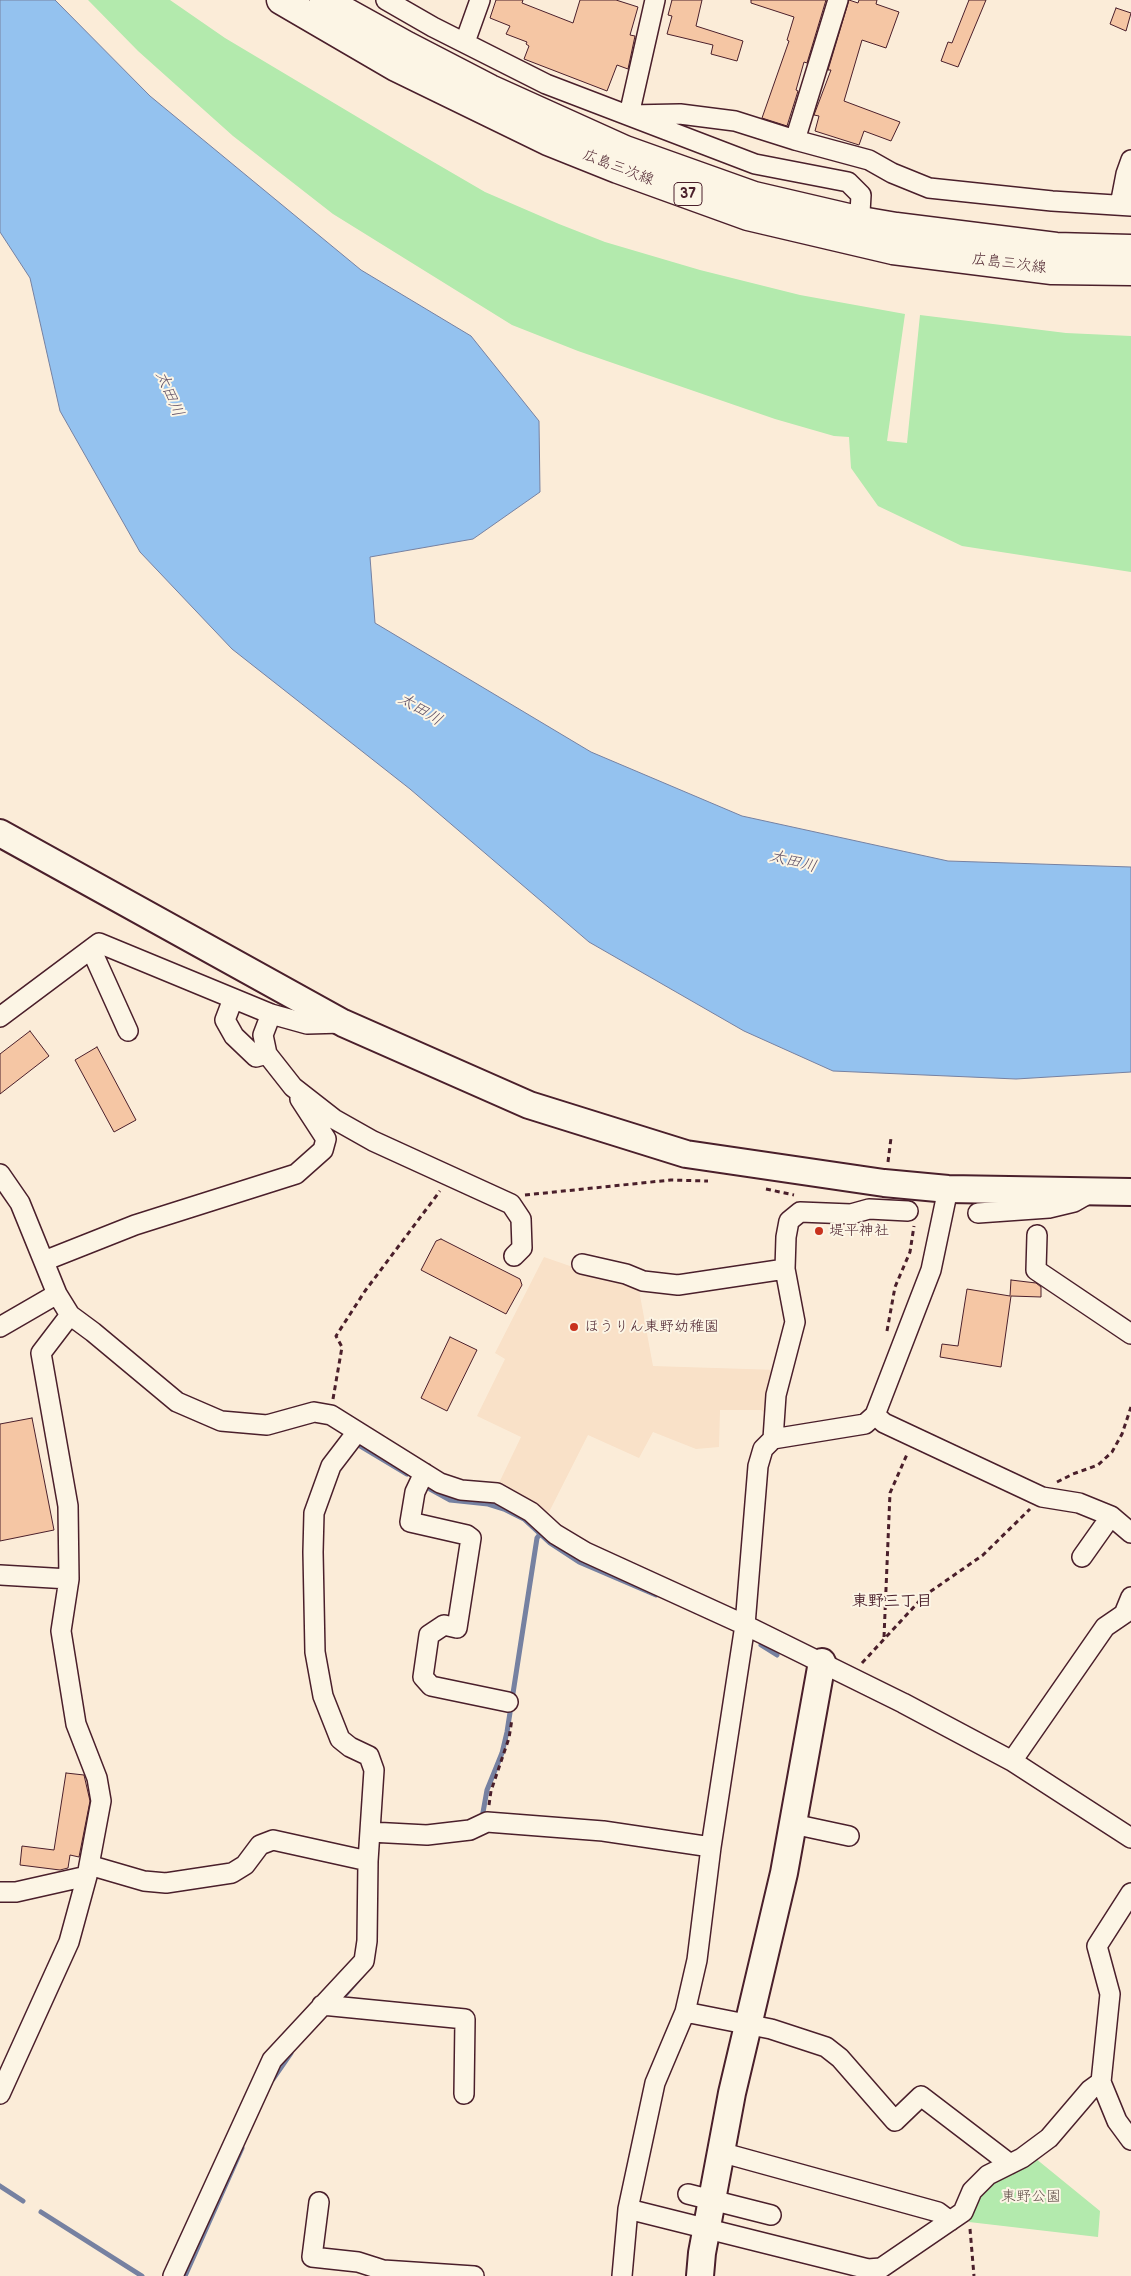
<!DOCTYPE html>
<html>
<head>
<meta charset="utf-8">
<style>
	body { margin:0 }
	canvas { display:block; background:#fbecd8 }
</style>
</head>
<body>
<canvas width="1131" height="2276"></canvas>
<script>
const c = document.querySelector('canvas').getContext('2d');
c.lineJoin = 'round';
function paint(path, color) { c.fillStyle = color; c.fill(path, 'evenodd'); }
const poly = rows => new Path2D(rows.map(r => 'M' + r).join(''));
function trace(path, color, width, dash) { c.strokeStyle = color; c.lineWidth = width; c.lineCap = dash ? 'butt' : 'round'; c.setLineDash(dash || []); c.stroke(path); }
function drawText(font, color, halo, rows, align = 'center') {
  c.font = font + ' "Balsamiq Sans","Klee One",sans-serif'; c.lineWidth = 4; c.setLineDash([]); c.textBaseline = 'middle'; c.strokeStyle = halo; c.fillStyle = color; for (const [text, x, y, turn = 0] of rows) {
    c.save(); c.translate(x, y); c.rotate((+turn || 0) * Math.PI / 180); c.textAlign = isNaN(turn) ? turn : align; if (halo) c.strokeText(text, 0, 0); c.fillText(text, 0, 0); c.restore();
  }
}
const built = poly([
	[544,1257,639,1290,653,1366,778,1370,770,1418,761,1410,720,1410,719,1447,696,1449,653,1432,639,1458,588,1435,548,1514,538,1504,515,1491,498,1485,521,1437,477,1416,505,1359,495,1353]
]);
const green = poly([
	[88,0,170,0,225,38,406,146,485,192,559,224,605,242,700,270,800,295,905,314,887,441,907,443,920,315,1066,333,1131,336,1131,572,962,546,878,506,851,468,849,437,834,436,775,419,578,351,512,325,333,214,233,136,138,51],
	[1035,2158,1100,2211,1098,2237,969,2222,984,2186]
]);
const water = poly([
	[0,0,55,0,150,96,361,270,471,336,539,421,540,492,473,539,370,557,375,623,591,752,742,816,948,861,1131,867,1131,1072,1016,1079,833,1071,744,1031,589,942,410,789,232,649,140,552,60,411,30,278,0,232,0,0]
]);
const stream = poly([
	[357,1444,407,1474],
	[430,1489,450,1500,488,1504,504,1509,524,1519,550,1543,579,1562,656,1595],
	[761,1645,777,1655],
	[482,1818,487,1790,502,1753,507,1732,537,1538,540,1534],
	[344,1996,363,1974],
	[273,2079,291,2053],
	[0,2186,23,2201],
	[41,2212,142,2276],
	[185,2276,242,2148]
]);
const building = poly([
	[496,0,523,0,522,3,573,23,580,0,616,0,638,7,630,35,635,36,628,69,617,65,607,91,524,59,529,46,526,44,527,42,506,34,510,26,490,18,496,0],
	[672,0,702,0,696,26,743,41,737,61,711,54,713,45,667,34,672,16,668,15,672,0],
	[751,0,826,0,807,63,804,62,796,90,798,91,787,126,762,118,789,41,787,40,794,17,751,3,751,0],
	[849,0,858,3,859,0,877,0,876,4,899,12,886,48,862,40,844,101,900,122,891,141,864,131,859,145,815,131,819,116,814,115,831,70,828,70,849,0],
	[969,0,986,0,958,67,941,61,948,42,952,43,969,0],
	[1116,8,1131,13,1126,31,1110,24,1116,8],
	[30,1031,49,1056,0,1094,0,1054,30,1031],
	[97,1047,136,1120,114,1132,75,1060,97,1047],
	[441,1239,520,1279,522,1285,506,1314,421,1270,436,1241,441,1239],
	[1011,1280,1036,1283,1041,1287,1041,1297,1011,1296,1001,1367,940,1357,942,1344,958,1346,967,1289,1010,1296,1011,1280],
	[450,1337,477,1350,447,1411,421,1398,450,1337],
	[32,1418,54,1530,0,1541,0,1424,32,1418],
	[66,1773,84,1775,90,1801,79,1857,70,1855,68,1868,60,1870,20,1865,22,1846,54,1850,66,1773]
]);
const path = poly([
	[888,1162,891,1138],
	[766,1189,794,1195],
	[525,1195,671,1180,708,1181],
	[887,1331,895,1287,910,1252,914,1226],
	[333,1399,342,1347,336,1336,365,1291,440,1191],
	[1057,1482,1073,1474,1098,1465,1112,1452,1122,1434,1131,1407],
	[884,1637,890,1493,908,1452],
	[862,1663,924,1596,983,1555,1030,1509],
	[489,1805,491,1791,509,1738,512,1719],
	[970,2229,974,2276]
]);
const street = poly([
	[386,0,433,27,546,84,755,164,848,182,861,195,859,231],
	[655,0,629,115,680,114,735,121,795,140,869,160,892,173,929,188,1052,201,1131,206],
	[465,42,480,0],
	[795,140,838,0],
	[1120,205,1126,174,1131,160],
	[91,949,128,1031],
	[233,999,225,1020,234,1036,256,1057,267,1054],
	[271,1014,263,1035,267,1054,293,1087,334,1119,373,1141,511,1204,521,1219,522,1248,514,1256],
	[0,1017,99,943,271,1014,307,1024,343,1023],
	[0,1174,20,1203,57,1294,70,1315,93,1332,177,1402,221,1421,267,1425,314,1412,331,1415,440,1483,461,1490,497,1493,531,1512,555,1534,585,1552,745,1625,903,1703,1012,1761,1131,1838],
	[978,1213,1049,1208,1074,1202,1088,1194],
	[1037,1235,1036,1270,1131,1334],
	[44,1261,135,1225,296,1174,323,1150,326,1139,300,1099],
	[582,1264,626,1274,643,1281,678,1285,785,1269,795,1322,776,1395,773,1439],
	[785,1269,786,1237,789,1221,800,1212,851,1214,869,1209,908,1211],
	[0,1327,57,1294],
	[875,1415,884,1423,1042,1497,1079,1503,1111,1516,1131,1533],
	[424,1473,415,1492,410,1522,467,1535,471,1538,457,1628,444,1625,429,1635,423,1677,431,1686,508,1702],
	[1082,1557,1111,1516],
	[0,1575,69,1579],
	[1012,1761,1105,1627,1124,1614,1131,1597],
	[793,1824,849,1836],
	[370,1832,427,1835,470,1830,487,1822,603,1831,711,1847],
	[89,1865,144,1881,166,1883,232,1873,245,1865,260,1845,273,1840,368,1861],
	[0,1892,16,1892,87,1876],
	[1131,1893,1097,1946,1110,1994,1101,2082,1117,2121,1131,2140],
	[322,2005,465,2019,464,2094],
	[685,2012,771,2029,826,2047,840,2058,895,2121,921,2096,1010,2164],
	[0,2094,69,1942,87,1876,101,1801,97,1778,76,1724,61,1631,69,1579,68,1506,41,1353,70,1315],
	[720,2152,938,2212,950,2221],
	[688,2194,771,2215],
	[319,2202,312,2257,358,2262,383,2270,474,2276],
	[628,2209,868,2269,881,2268,963,2212,972,2191,988,2175,1022,2158,1049,2138,1090,2090,1101,2082],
	[173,2276,272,2060,364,1961,367,1941,368,1861,374,1770,369,1756,350,1747,340,1739,323,1696,315,1652,313,1552,314,1513,331,1466,357,1432],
	[622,2276,628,2209,655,2083,685,2012,697,1960,711,1847,745,1625,758,1466,763,1449,773,1439,865,1424,875,1415,931,1270,948,1189]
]);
const secondary = poly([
	[0,833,343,1023,529,1105,686,1154,884,1183,948,1189,1131,1192],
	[700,2276,702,2253,732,2093,784,1873,822,1662]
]);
const primary = poly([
	[281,0,396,67,548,141,618,169,748,216,893,250,1052,270,1131,271],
	[324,0,407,46,490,89,625,150,754,196,861,221,896,227,1056,247,1131,249]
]);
const markers = [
	[819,1231,5,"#c8321e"],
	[574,1327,5,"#c8321e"]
];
const shields = [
	[688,194,28]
];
const shieldNames = [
	["37",688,194]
];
const streetNames = [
	["広島三次線",618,168,21],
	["広島三次線",1009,264,7]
];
const poiNames = [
	["堤平神社",829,1231],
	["ほうりん東野幼稚園",584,1327]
];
const parkNames = [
	["東野公園",1031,2197]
];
const waterNames = [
	["太田川",169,394,67],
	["太田川",420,710,31],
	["太田川",793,862,14]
];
const neighbourhoodNames = [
	["東野三丁目",892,1602]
];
paint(built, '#f9e1c8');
paint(green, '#b3eaad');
paint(water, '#94c2ef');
trace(water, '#7681a1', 1);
trace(stream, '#7681a1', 5);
paint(building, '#f5c6a4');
trace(building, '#4a1f2b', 1);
trace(street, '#4a1f2b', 22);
trace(secondary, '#4a1f2b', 30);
trace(primary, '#4a1f2b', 31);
trace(path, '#4a1f2b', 3, [5, 4]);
trace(street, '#fcf5e5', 19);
trace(secondary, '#fcf5e5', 26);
trace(primary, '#fcf5e5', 28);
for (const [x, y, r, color] of markers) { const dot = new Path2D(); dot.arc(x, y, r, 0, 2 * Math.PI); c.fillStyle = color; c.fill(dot); trace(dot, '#fcf5e5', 2); }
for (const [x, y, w] of shields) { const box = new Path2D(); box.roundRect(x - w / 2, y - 11.5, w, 23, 4); c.fillStyle = '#fcf5e5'; c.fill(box); trace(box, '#4a1f2b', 1); }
drawText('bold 14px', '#4a1f2b', null, shieldNames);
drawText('15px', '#4a1f2b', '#fcf5e5', streetNames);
drawText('15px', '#4a1f2b', '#fcf5e5', poiNames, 'left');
drawText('15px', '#64524c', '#fcf5e5', parkNames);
drawText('italic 16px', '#605066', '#fcf5e5', waterNames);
drawText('bold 16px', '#4a1f2b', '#fcf5e5', neighbourhoodNames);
</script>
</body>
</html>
